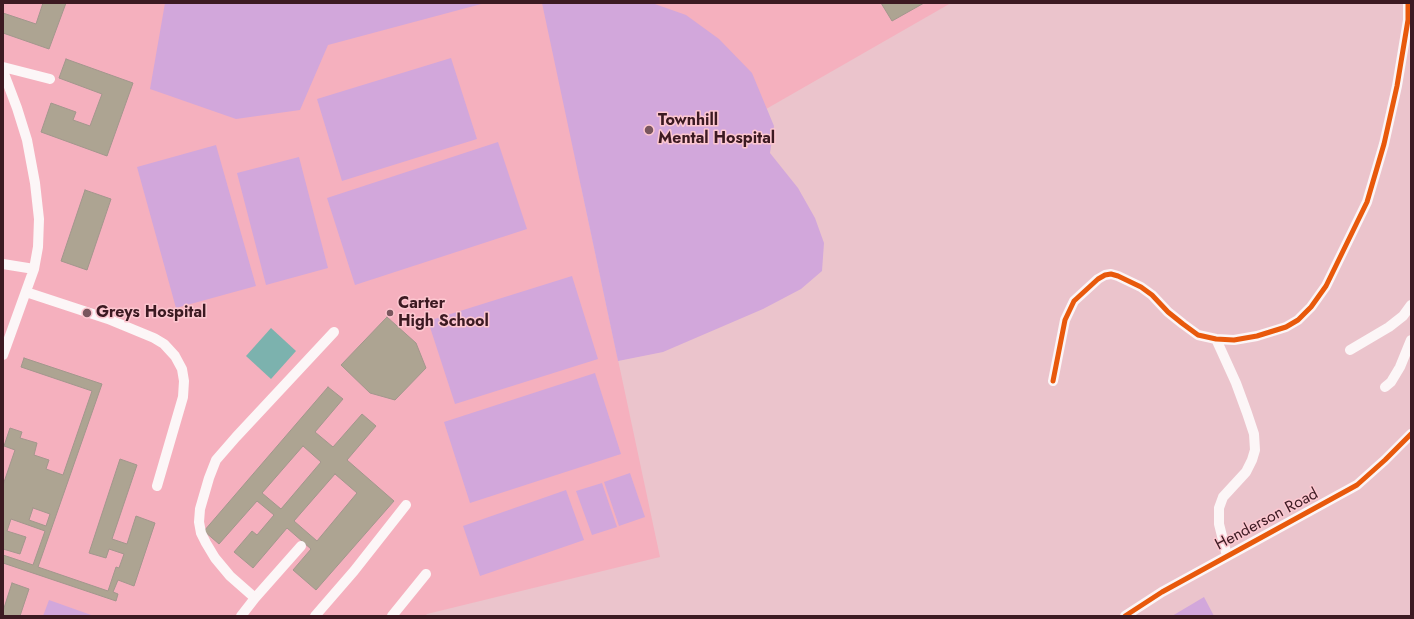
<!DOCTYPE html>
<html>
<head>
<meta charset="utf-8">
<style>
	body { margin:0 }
	#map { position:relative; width:1414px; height:619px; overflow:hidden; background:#ebc4cc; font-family:Jost,sans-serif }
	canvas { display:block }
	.frame { position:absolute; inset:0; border:4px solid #3c1a22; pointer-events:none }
</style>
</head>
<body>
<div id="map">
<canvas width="1414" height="619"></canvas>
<div class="frame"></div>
</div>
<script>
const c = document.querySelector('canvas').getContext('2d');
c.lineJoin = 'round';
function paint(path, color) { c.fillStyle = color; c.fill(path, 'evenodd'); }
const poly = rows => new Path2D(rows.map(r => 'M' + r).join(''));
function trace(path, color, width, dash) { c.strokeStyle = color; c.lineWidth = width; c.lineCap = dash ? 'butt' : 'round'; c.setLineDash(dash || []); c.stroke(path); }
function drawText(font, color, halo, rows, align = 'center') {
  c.font = font + ' Jost,sans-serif'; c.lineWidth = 3; c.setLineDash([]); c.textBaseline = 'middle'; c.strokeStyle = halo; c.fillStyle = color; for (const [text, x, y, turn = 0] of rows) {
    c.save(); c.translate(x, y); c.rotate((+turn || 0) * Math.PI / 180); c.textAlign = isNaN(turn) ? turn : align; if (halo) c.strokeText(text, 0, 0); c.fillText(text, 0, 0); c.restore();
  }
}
const built = poly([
	[3,3,951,3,665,167,581,186,660,557,427,614,425,616,3,616]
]);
const green = poly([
	[165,3,485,3,328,45,300,110,236,119,150,89],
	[542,3,652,3,686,15,719,39,752,73,774,126,770,153,798,188,815,218,824,243,822,271,801,289,763,309,663,352,618,361],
	[451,58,477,139,342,181,317,99],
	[498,142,527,229,355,285,327,198],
	[216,145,256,286,176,308,137,167],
	[299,157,328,268,266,285,237,173],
	[572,276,598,359,455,404,428,321],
	[595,373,621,454,470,503,444,422],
	[630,473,645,517,619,526,604,482],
	[602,483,617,527,592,535,576,491],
	[566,490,584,540,480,576,463,526],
	[1204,597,1214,616,1172,616],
	[49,600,94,616,43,616]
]);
const water = poly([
	[271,328,296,351,271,379,246,356]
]);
const building = poly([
	[43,3,66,3,49,49,3,33,3,13,36,24,43,3],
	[881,3,924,3,892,21,881,3],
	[66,59,133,83,107,156,41,132,51,103,76,112,73,120,90,126,102,94,59,78,66,59],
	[85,190,111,199,87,270,61,261,85,190],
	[387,317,416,343,426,368,395,400,370,393,341,365,387,317],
	[24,358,102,384,38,567,108,591,116,567,119,568,124,554,109,549,106,558,89,553,120,459,137,465,112,539,127,544,136,516,155,523,134,586,118,580,113,592,118,594,116,601,3,563,3,555,33,565,45,531,11,519,7,531,26,537,20,554,3,549,3,485,15,450,4,446,10,428,22,432,20,438,37,443,34,455,49,460,46,469,63,475,92,391,21,367,24,358],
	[33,508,50,514,46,526,29,520,33,508],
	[328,387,343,399,315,432,333,447,362,414,376,426,347,460,394,501,316,590,293,570,311,549,287,528,253,568,234,552,252,531,257,535,274,515,257,501,219,544,204,531,328,387],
	[303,446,321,462,281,509,262,493,303,446],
	[335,474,357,493,317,541,294,521,335,474],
	[12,583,29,589,20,616,3,616,3,611,12,583]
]);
const minor = poly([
	[3,67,50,79],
	[3,71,17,108,27,140,35,183,39,219,38,247,34,269,3,355],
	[3,264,34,269],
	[26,292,108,319,154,338,164,344,175,356,182,369,184,381,183,397,157,486],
	[1216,339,1236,383,1247,413,1254,434,1255,450,1252,460,1246,472,1223,497,1219,508,1219,524,1227,556],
	[1350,350,1389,327,1403,316,1411,305],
	[1053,381,1065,320,1074,301,1098,279,1105,275,1111,274,1118,276,1141,287,1152,295,1168,312,1183,324,1198,335,1216,339,1234,340,1257,336,1286,327,1298,320,1311,307,1326,286,1367,202,1384,144,1397,86,1408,20,1408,3],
	[1385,387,1391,382,1400,367,1411,340],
	[255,598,230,576,215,558,206,543,201,533,199,522,200,509,209,478,216,460,236,437,334,332],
	[241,616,255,598,301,546],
	[315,616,354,571,406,505],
	[392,616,426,574],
	[1125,616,1162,592,1357,485,1385,460,1411,434]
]);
const cycleway = poly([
	[1053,381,1065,320,1074,301,1098,279,1105,275,1111,274,1118,276,1141,287,1152,295,1168,312,1183,324,1198,335,1216,339,1234,340,1257,336,1286,327,1298,320,1311,307,1326,286,1367,202,1384,144,1397,86,1408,20,1408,3],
	[1125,616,1162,592,1357,485,1385,460,1411,434]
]);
const markers = [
	[649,130,5,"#79565e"],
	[87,313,5,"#79565e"],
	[390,313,4,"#79565e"]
];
const poiNames = [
	["Townhill",658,121],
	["Mental Hospital",658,139],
	["Carter",398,304],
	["High School",398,322],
	["Greys Hospital",96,313]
];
const streetNames = [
	["Henderson Road",1267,520,-28]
];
paint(built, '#f5b0be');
paint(green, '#d2a7db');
paint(water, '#7cb2ae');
paint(building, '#ada492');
trace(building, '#a3978d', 1);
trace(minor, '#fcf6f7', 10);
trace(cycleway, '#e8590c', 5);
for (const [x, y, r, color] of markers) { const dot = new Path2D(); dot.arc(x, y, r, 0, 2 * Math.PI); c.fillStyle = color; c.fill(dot); trace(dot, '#fdc7d0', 1.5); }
drawText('bold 16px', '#3c1a22', '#fdc7d0', poiNames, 'left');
drawText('16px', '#3c1a22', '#fdc7d0', streetNames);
</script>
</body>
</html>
